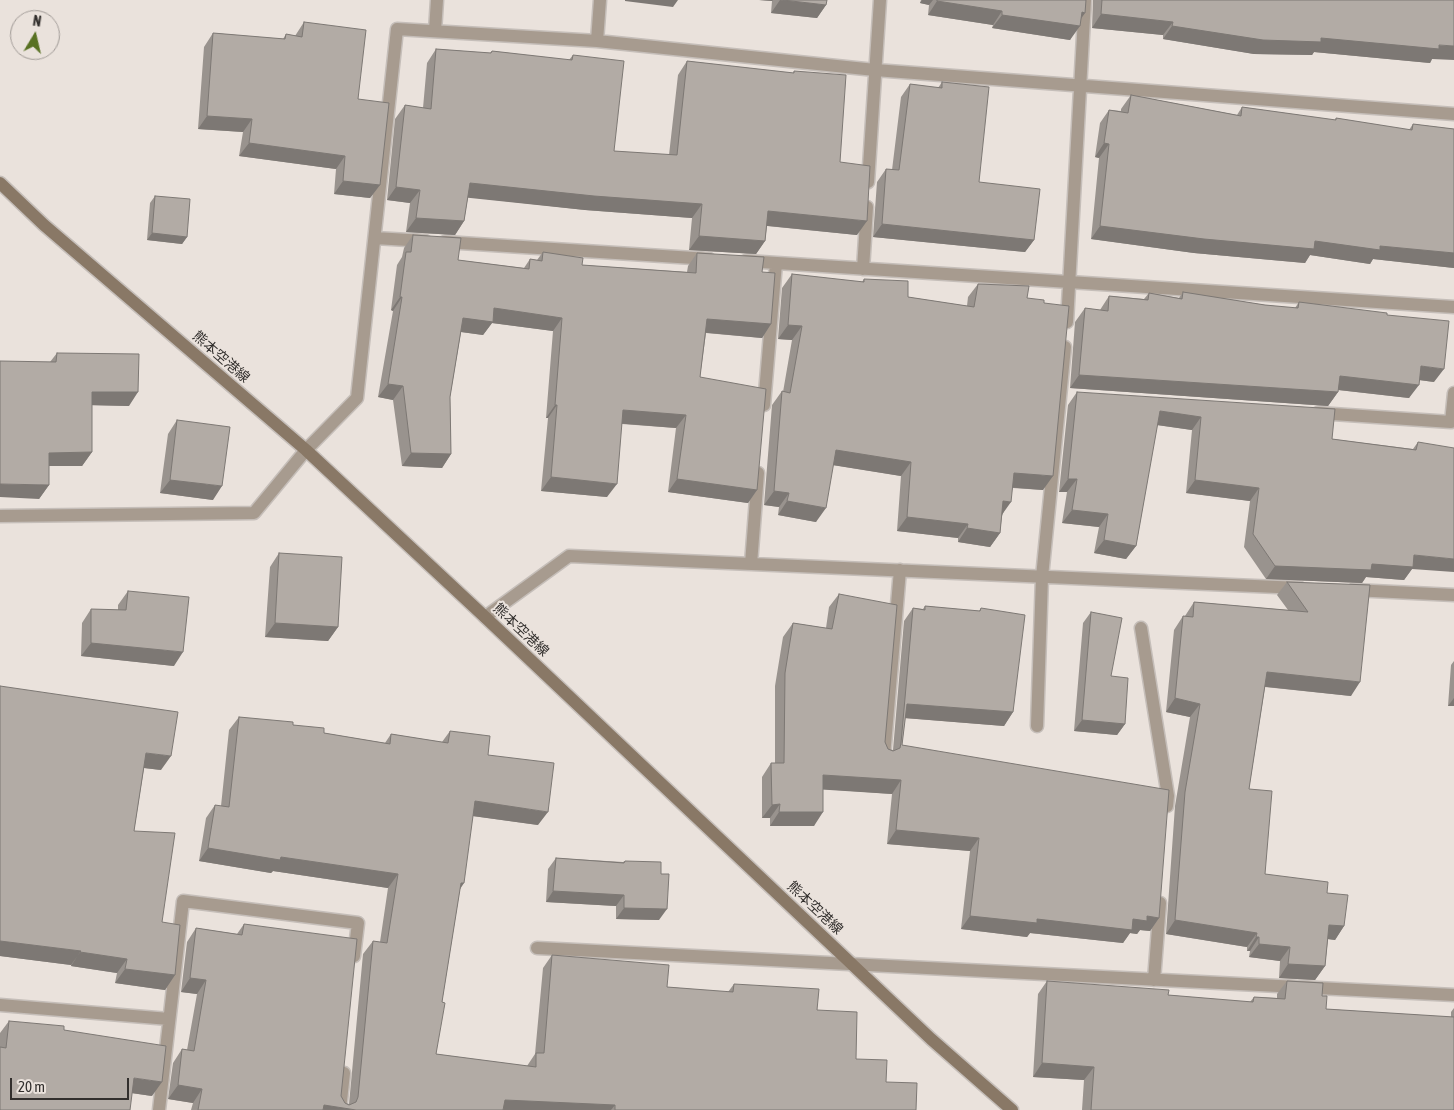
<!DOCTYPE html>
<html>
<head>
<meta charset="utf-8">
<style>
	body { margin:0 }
	#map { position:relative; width:1454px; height:1110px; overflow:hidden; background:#eae2dc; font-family:"Asap Condensed",sans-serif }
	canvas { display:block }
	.north { position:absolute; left:10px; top:10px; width:50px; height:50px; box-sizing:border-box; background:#eae2dc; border:1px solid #a09a96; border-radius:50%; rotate:9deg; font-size:14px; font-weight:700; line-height:20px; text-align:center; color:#322f2d }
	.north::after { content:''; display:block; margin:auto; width:18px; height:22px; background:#587122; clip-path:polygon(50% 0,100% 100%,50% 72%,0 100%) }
	.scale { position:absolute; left:10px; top:1078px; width:119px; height:22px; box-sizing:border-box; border:2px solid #322f2d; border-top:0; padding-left:6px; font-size:15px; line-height:18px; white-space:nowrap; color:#322f2d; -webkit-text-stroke:4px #eae2dc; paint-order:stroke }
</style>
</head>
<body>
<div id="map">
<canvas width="1454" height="1110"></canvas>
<div class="north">N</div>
<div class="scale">20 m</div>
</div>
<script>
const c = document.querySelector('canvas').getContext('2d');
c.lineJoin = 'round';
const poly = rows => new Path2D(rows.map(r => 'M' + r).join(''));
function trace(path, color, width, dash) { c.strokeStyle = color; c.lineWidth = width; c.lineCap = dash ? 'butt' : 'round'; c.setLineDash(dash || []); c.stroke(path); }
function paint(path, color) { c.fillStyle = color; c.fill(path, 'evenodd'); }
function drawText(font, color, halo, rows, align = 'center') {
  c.font = font + ' "Asap Condensed","Noto Sans JP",sans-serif'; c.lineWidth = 4; c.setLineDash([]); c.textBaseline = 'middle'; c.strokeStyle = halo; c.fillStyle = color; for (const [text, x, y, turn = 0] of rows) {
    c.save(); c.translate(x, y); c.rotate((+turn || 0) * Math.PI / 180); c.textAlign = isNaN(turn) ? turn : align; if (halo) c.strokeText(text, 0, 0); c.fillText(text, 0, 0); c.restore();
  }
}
const minor = poly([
	[435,31,437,0],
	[597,41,600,0],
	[868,182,880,0],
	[375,238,425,241],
	[445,242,709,259],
	[746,261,1454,307],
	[863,269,867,207],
	[1067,322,1085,0],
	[764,405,776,263],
	[1318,413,1451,422,1454,393],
	[0,516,254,513,306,450,357,398,397,29,597,41,875,70,1454,114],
	[751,564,758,473],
	[1353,590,1454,595],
	[485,617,569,556,1300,588],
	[1141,628,1168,796,1167,806],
	[1037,726,1042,577,1065,347],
	[884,756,900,570],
	[537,948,1454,995],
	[1154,980,1160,903],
	[0,1005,169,1019],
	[159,1110,183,901,358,923,354,956],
	[340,1110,344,1073]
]);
const secondary = poly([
	[0,183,44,225,306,450,485,617,931,1039,1012,1110]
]);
const wall = poly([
	[759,0,827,0,826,5,817,18,771,13,772,1],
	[921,0,1086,0,1085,13,1081,18,1070,40,992,28,993,25,928,15,929,5,920,3],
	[1093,0,1454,0,1432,59,1430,63,1314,52,1312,55,1254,54,1163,39,1163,35,1092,28],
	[304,22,358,99,380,185,370,198,334,194,336,169,239,156,243,132,198,129,204,47,213,33,283,39,286,34,295,36],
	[436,49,490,53,492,51,569,60,573,55,614,151,669,155,678,75,687,61,793,73,794,71,840,162,857,235,767,226,765,241,756,254,689,250,692,218,585,210,468,197,464,221,455,235,406,232,410,203,387,200,395,119,405,105,423,108,427,63],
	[942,82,979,182,1034,240,1025,252,873,237,877,182,886,169,892,170,901,97,910,84,938,88],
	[1131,95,1237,115,1242,107,1335,120,1336,118,1409,130,1413,124,1454,129,1454,268,1373,259,1370,264,1310,255,1305,263,1194,253,1091,239,1099,158,1095,157,1100,123,1109,110,1121,111,1121,109],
	[155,196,187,237,182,244,147,240,150,203],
	[413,235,458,260,524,268,530,259,537,260,543,252,582,265,687,272,688,266,697,253,762,272,771,324,762,338,706,333,700,377,757,490,748,503,668,492,676,428,622,424,607,497,541,491,548,418,546,418,553,331,492,323,483,335,461,332,450,397,451,454,442,468,402,466,393,400,378,397,393,311,391,310,397,265,402,257,404,248],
	[792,274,862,282,864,279,908,297,967,306,968,297,978,284,1027,298,1043,490,1013,488,1002,516,1000,533,990,547,958,542,958,538,897,531,901,476,833,465,816,522,778,515,779,507,764,505,772,405,782,391,783,392,792,340,778,339,782,288],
	[1183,292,1265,305,1295,308,1299,302,1387,315,1434,382,1419,380,1409,398,1338,390,1338,392,1328,406,1070,388,1075,322,1085,308,1100,310,1109,296,1144,299,1149,293,1179,298],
	[57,353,129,406,92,405,92,452,82,466,49,466,49,485,39,499,50,362],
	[1077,392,1332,439,1413,449,1418,442,1412,569,1404,580,1366,577,1362,583,1266,579,1244,547,1250,501,1186,493,1192,430,1157,425,1136,546,1126,559,1094,553,1099,527,1062,523,1067,492,1059,492,1068,405],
	[177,420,213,500,160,493,168,434],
	[279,553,338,627,328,641,265,637,270,567],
	[1287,582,1370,585,1351,696,1265,687,1249,789,1265,874,1327,893,1344,926,1335,940,1328,939,1325,966,1315,980,1279,978,1280,961,1249,957,1250,951,1247,951,1247,947,1166,934,1175,806,1190,717,1166,712,1174,630,1183,616,1185,616,1194,602,1288,610,1277,595],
	[128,591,174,666,81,656,82,623,91,609,118,610,118,605],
	[839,594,885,742,888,749,893,750,904,621,913,608,923,609,925,606,979,611,981,608,1013,712,1004,726,905,718,902,745,1159,918,1150,931,1140,930,1137,934,1130,933,1123,943,1030,933,1027,937,961,929,970,851,887,844,892,794,823,789,814,826,770,826,770,818,762,818,762,777,771,763,775,763,775,686,783,637,793,623,826,628,829,607],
	[1091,612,1111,676,1125,724,1117,735,1074,731,1083,623],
	[1454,661,1454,706,1448,706,1451,665],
	[0,686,161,770,144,768,134,831,162,922,175,975,165,990,115,983,117,973,71,966,71,965,0,956],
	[239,717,293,725,324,733,385,743,391,734,442,742,450,731,488,755,538,825,473,816,460,889,442,1002,436,1054,527,1066,535,1054,543,968,552,955,667,987,728,992,734,984,817,1010,856,1059,886,1082,916,1110,191,1110,193,1103,168,1099,173,1063,182,1049,187,1050,197,994,181,992,187,942,196,928,237,934,244,924,345,1103,349,1104,363,954,373,941,380,942,388,888,273,871,271,873,199,861,206,818,215,805,221,806,229,730],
	[556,858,623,862,625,861,661,874,659,920,616,919,616,906,546,902,548,869],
	[1047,981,1168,995,1250,1002,1254,997,1277,998,1277,994,1287,981,1322,996,1326,1009,1451,1017,1451,1012,1454,1008,1454,1110,1082,1110,1084,1080,1033,1077,1038,994],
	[9,1021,64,1030,152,1096,132,1093,0,1110,0,1033]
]);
const shadedWall = poly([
	[625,0,678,0,673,7,625,1],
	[759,0,773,0,772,1],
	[780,0,826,5,817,18,771,13],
	[922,0,933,0,929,5,920,3],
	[937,1,1002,11,993,25,928,15],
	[1082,12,1085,13,1076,26,1080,26,1070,40,992,28,1002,15],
	[1101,14,1173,22,1163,35,1092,28],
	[1172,26,1321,38,1454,46,1454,60,1432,59,1430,63,1314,52,1312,55,1254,54,1163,39],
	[207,116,252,119,243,132,198,129],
	[249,143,345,156,336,169,239,156],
	[1104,143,1109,144,1099,158,1095,157],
	[343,181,380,185,370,198,334,194],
	[470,183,702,204,692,218,585,210,461,197],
	[396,187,420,190,410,203,387,200],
	[768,211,867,221,857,235,759,225],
	[416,218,464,221,455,235,406,232],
	[882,224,1034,240,1025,252,873,237],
	[1100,226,1380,246,1454,253,1454,268,1373,259,1370,264,1310,255,1305,263,1194,253,1091,239],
	[152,233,187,237,182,244,147,240],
	[699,236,765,241,756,254,689,250],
	[400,297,402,297,393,311,391,310],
	[494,308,562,318,553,331,492,323,483,335,454,331,463,318],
	[707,319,771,324,762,338,698,332],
	[788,325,802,326,792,340,778,339],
	[1421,366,1444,369,1434,382,1412,379],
	[1079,375,1338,392,1328,406,1070,388],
	[1340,376,1419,385,1409,398,1330,389],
	[388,384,403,386,393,400,378,397],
	[92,392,138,392,129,406,83,405],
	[555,405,557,405,548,418,546,418],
	[623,410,686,415,676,428,614,423],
	[1160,411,1201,417,1192,430,1150,424],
	[836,450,911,462,901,476,826,464],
	[92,452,82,466,40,466,49,453],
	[411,453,451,454,442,468,402,466],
	[1014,473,1053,476,1043,490,1005,487],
	[551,477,617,484,607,497,541,491],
	[677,479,757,490,748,503,668,492],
	[1068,479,1077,479,1067,492,1059,492],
	[170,480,222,486,213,500,160,493],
	[1195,480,1259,488,1250,501,1186,493],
	[0,484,49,485,39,499,0,497],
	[774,491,789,493,779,507,764,505],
	[787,501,826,508,816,522,778,515],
	[1003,501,1011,502,1001,516],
	[1072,510,1108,514,1099,527,1062,523],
	[907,517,968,524,958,538,897,531],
	[967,528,1000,533,990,547,958,542],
	[1104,540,1136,546,1126,559,1094,553],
	[1414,555,1454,559,1454,572,1412,569,1404,580,1366,577,1362,583,1266,579,1275,566,1372,564],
	[275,623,338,627,328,641,265,637],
	[91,643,183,652,174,666,81,656],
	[1267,672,1360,682,1351,696,1258,686],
	[1175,698,1200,704,1190,717,1166,712],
	[1454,698,1454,706,1448,706],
	[907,704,1013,712,1004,726,904,718],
	[1082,720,1125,724,1117,735,1074,731],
	[146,753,171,756,161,770,136,767],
	[823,775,901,780,892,794,814,789],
	[475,801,548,812,538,825,465,815],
	[780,804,770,818,762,818,772,805],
	[779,812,823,812,814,826,770,826],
	[896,830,979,838,970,851,887,844],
	[208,848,281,857,398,874,388,888,273,871,271,873,199,861],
	[461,883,464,883,455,897],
	[553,891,624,895,616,906,546,902],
	[624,908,667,909,659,920,616,919],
	[970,916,1037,919,1133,919,1147,916,1159,918,1150,931,1140,930,1137,934,1130,933,1123,943,1030,933,1027,937,961,929],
	[1175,920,1257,933,1247,947,1166,934],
	[1329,925,1344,926,1335,940,1320,938],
	[1256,937,1259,937,1250,951,1247,951],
	[0,941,81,951,71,965,0,956],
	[1259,944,1290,947,1280,961,1249,957],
	[80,952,127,959,117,973,71,966],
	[1288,964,1325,966,1315,980,1279,978],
	[125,969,175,975,165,990,115,983],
	[190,978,206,980,197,994,181,992],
	[1042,1063,1094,1067,1084,1080,1033,1077],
	[134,1078,162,1082,152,1096,124,1092],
	[178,1085,202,1089,193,1103,168,1099],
	[505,1100,615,1105,611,1110,497,1110],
	[324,1105,356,1110,320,1110]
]);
const building = poly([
	[783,0,827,0,826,5,783,0],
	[937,0,1086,0,1085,13,1082,12,1080,26,1002,15,1002,11,937,1,937,0],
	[1102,0,1454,0,1454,46,1439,45,1439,49,1321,38,1321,42,1263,40,1172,26,1173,22,1101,14,1102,0],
	[304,22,366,30,358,99,389,103,380,185,343,181,345,156,249,143,252,119,207,116,213,33,285,39,286,34,302,37,304,22],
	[436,49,491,53,492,51,572,60,573,55,624,61,614,151,677,155,687,61,794,73,794,71,846,75,840,162,870,166,867,221,768,211,765,241,699,236,702,204,594,196,470,183,464,221,416,218,420,190,396,187,405,105,431,109,436,49],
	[942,82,989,87,979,182,1040,189,1034,240,882,224,886,169,899,170,910,84,942,88,942,82],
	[1131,95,1241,116,1242,107,1336,120,1336,118,1412,130,1413,124,1454,129,1454,253,1380,246,1380,250,1315,241,1314,249,1204,239,1100,226,1109,144,1104,143,1109,110,1128,113,1131,95],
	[155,196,190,199,187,237,152,233,155,196],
	[413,235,461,238,458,260,529,269,530,259,542,261,543,252,583,258,582,265,696,273,697,253,764,257,762,272,775,273,771,324,707,319,700,377,766,389,757,490,677,479,686,415,623,410,617,484,551,477,557,405,555,405,562,318,494,308,493,322,463,318,450,397,451,454,411,453,403,386,388,384,402,297,400,297,406,252,411,252,413,235],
	[792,274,864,282,864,279,908,281,908,297,974,307,978,284,1029,286,1027,298,1044,300,1044,303,1069,306,1053,476,1014,473,1011,502,1003,501,1000,533,967,528,968,524,907,517,911,462,836,450,826,508,787,501,789,493,774,491,782,391,790,393,802,326,788,325,792,274],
	[1183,292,1265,305,1298,308,1299,302,1387,313,1387,315,1449,321,1444,369,1421,366,1419,385,1340,376,1338,392,1079,375,1085,308,1108,311,1109,296,1148,300,1149,293,1182,299,1183,292],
	[57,353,139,354,138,392,92,392,92,452,49,453,49,485,0,484,0,361,56,362,57,353],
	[1077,392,1335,409,1332,439,1416,450,1418,442,1454,448,1454,559,1414,555,1413,567,1372,564,1371,570,1275,566,1253,534,1259,488,1195,480,1201,417,1160,411,1136,546,1104,540,1108,514,1072,510,1077,479,1068,479,1077,392],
	[177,420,230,427,222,486,170,480,177,420],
	[279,553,342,557,338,627,275,623,279,553],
	[1287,582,1370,585,1360,682,1267,672,1249,789,1272,791,1265,874,1328,882,1327,893,1348,895,1344,926,1329,925,1325,966,1288,964,1290,947,1259,944,1259,937,1256,937,1257,933,1175,920,1185,792,1200,704,1175,698,1183,616,1193,617,1194,602,1308,612,1287,582],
	[128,591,189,597,183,652,91,643,91,609,126,610,128,591],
	[839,594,897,605,885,742,888,749,893,751,900,748,901,743,913,608,925,610,925,606,980,611,981,608,1025,615,1013,712,907,704,902,745,1169,790,1159,918,1147,916,1147,921,1133,919,1132,930,1037,919,1037,923,970,916,979,838,896,830,901,780,823,775,823,812,779,812,780,804,772,805,771,763,784,763,785,673,793,623,832,629,839,594],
	[1091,612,1122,618,1111,676,1128,678,1125,724,1082,720,1091,612],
	[0,686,178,712,171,756,146,753,134,831,175,833,162,922,180,925,175,975,125,969,127,959,80,952,81,951,0,941,0,686],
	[239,717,293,722,293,725,324,728,324,733,390,744,391,734,448,743,450,731,490,736,488,755,554,763,548,812,475,801,464,883,461,883,442,1002,445,1003,436,1054,536,1067,536,1053,544,1053,552,955,669,965,667,987,733,992,734,984,819,989,817,1010,857,1012,856,1059,887,1060,886,1082,917,1083,916,1110,615,1110,615,1105,505,1100,503,1110,356,1110,324,1105,323,1110,198,1110,202,1089,178,1085,182,1049,194,1051,206,980,190,978,196,928,242,935,244,924,357,939,341,1096,345,1103,349,1105,356,1102,358,1097,373,941,387,943,398,874,281,857,280,860,208,848,215,805,229,807,239,717],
	[556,858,624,863,625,861,661,862,661,874,669,874,667,909,624,908,624,895,553,891,556,858],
	[1047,981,1169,990,1168,995,1253,1002,1254,997,1285,999,1287,981,1323,983,1322,996,1327,996,1326,1009,1454,1017,1454,1110,1091,1110,1094,1067,1042,1063,1047,981],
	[9,1021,64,1026,64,1030,166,1046,162,1082,134,1078,130,1110,0,1110,0,1047,6,1048,9,1021]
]);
const streetNames = [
	["熊本空港線",221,357,41],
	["熊本空港線",521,630,43],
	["熊本空港線",815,908,43]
];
trace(minor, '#c5beb9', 15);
trace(secondary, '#c5beb9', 15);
trace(minor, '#a79b8f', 12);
trace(secondary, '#897866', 12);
paint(wall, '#99938e');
paint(shadedWall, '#7d7874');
paint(building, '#b2aba5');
trace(building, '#7d7874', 1);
drawText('14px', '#322f2d', '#eae2dc', streetNames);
</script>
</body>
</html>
